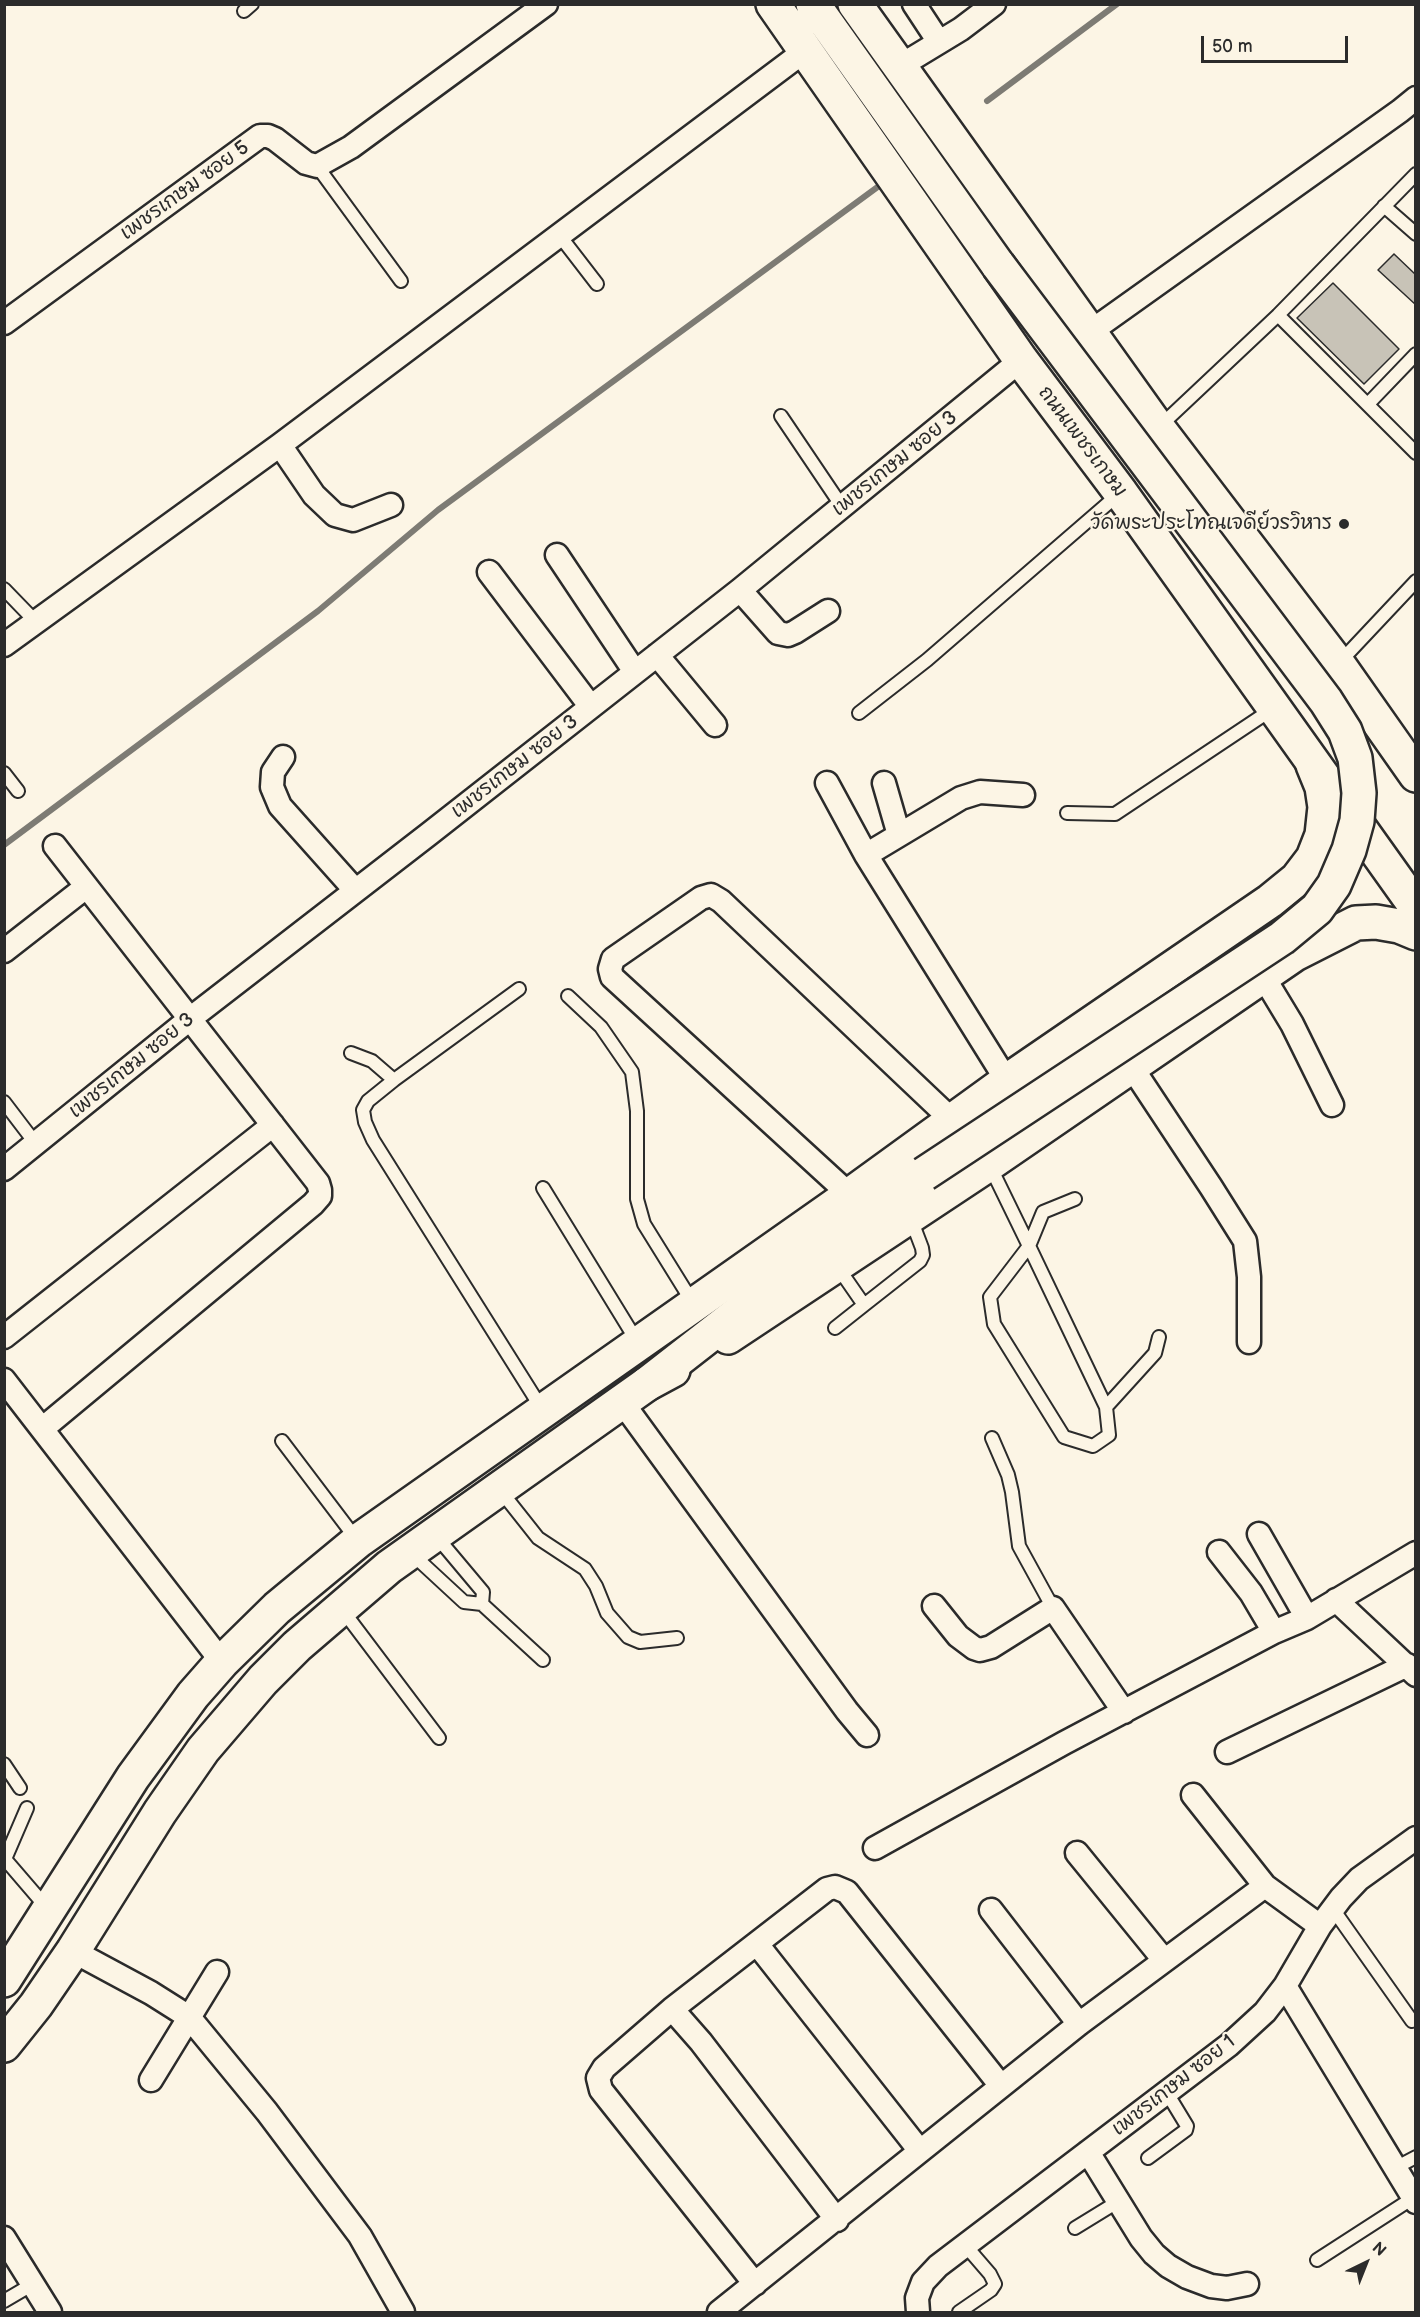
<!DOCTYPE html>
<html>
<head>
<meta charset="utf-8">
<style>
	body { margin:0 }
	#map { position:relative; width:1420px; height:2317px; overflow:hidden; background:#fcf5e5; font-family:"Balsamiq Sans",sans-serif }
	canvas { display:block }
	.frame { position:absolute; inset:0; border:6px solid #2b2b2b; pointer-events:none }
	.north { position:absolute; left:1336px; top:2233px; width:60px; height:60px; -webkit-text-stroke:4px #fcf5e5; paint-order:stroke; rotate:43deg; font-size:16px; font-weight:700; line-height:24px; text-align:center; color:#2b2b2b }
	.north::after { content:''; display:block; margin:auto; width:21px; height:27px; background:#2b2b2b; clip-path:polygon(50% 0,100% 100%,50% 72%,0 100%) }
	.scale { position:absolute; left:1201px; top:36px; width:147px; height:27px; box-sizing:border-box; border:3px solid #2b2b2b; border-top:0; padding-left:8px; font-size:18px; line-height:21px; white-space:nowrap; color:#2b2b2b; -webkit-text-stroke:4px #fcf5e5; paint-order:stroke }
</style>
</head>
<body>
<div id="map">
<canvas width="1420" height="2317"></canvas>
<div class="frame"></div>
<div class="north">N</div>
<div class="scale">50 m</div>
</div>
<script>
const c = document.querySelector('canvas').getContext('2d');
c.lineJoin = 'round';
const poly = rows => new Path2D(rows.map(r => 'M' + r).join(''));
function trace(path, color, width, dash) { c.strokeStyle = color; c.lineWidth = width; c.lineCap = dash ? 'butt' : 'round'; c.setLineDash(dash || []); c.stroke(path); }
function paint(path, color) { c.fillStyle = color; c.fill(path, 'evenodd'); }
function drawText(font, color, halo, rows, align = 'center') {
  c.font = font + ' "Balsamiq Sans","Playpen Sans Thai",sans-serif'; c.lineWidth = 4.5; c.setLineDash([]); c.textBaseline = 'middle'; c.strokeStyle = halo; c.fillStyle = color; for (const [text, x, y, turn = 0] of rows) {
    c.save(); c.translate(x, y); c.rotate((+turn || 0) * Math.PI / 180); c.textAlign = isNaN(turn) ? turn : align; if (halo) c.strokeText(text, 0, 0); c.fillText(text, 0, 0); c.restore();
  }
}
const stream = poly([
	[987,101,1117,4],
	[4,845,318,611,438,510,883,183]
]);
const building = poly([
	[1394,254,1416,275,1416,305,1378,270,1394,254],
	[1333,283,1399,349,1364,384,1297,318,1333,283]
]);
const lane = poly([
	[244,11,252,4],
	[317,166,401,281],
	[1384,206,1416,234],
	[560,236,597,284],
	[1278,315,1416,453],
	[1368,404,1416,354],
	[781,416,843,508],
	[1158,428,1278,315,1416,174],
	[4,589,36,622],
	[1338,664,1416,581],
	[859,713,927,660,1120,493],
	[4,773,18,791],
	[1067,813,1115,814,1274,708],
	[519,989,394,1080,368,1101,363,1110,365,1122,373,1140,542,1409],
	[568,996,601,1027,632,1072,637,1111,637,1199,644,1224,693,1303],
	[351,1053,372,1061,394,1080],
	[4,1102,36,1144],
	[990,1166,1029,1246,1106,1407,1109,1435,1093,1446,1064,1437,994,1324,990,1297,1029,1246,1043,1212,1075,1199],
	[543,1188,638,1343],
	[864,1305,920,1261,923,1255,922,1248,911,1219],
	[835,1328,864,1305,837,1266],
	[1106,1407,1155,1353,1159,1337],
	[992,1438,1008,1475,1012,1492,1019,1546,1053,1608],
	[282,1441,357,1540],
	[500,1490,538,1538,585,1569,596,1586,607,1613,628,1637,640,1642,677,1638],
	[436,1536,483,1592,482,1604],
	[411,1553,464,1602,482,1604,543,1660],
	[341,1608,439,1738],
	[4,1764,20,1788],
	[4,1858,47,1908],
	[5,1859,27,1808],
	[1333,1909,1412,2021],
	[1148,2158,1186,2130,1187,2126,1167,2093],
	[1395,2168,1416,2157],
	[1075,2228,1119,2201],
	[1317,2260,1413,2198],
	[4,2301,33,2284],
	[959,2312,991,2290,995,2284,990,2274,965,2245]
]);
const street = poly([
	[914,4,939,42],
	[900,66,961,29,994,4],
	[4,323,260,136,268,136,275,139,306,163,317,166,351,147,546,4],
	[1090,332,1400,111,1416,98],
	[280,445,314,495,335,515,353,520,391,505],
	[557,555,635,672],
	[489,572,591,707],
	[740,590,778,633,788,635,795,632,828,611],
	[4,645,280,445,806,50],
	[657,655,715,725],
	[283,757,273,772,272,787,280,806,355,890],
	[827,783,866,855,1007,1081],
	[884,783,899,835],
	[866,855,961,798,980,792,1023,795],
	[4,951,86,887],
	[1263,976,1292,1024,1332,1105],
	[1131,1066,1211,1187,1245,1241,1249,1277,1249,1342],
	[4,1169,191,1018,429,834,740,590,1021,360],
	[850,1195,612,977,610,969,613,959,701,898,711,895,721,901,952,1120],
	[4,1337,273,1125],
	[4,1380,222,1662],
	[622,1402,847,1711,867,1735],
	[42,1429,313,1204,320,1196,320,1190,318,1183,55,846],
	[1259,1534,1307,1618],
	[1219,1552,1251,1593,1274,1632],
	[1336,1600,1416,1675],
	[934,1606,958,1636,974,1648,980,1650,991,1647,1053,1608,1124,1712],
	[1227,1752,1407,1665],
	[1193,1795,1265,1886,1320,1926],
	[875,1848,1064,1743,1274,1632,1307,1618,1416,1553],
	[1077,1853,1164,1960],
	[991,1910,1079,2024],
	[757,1944,920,2151],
	[73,1951,151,1993,189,2017,267,2112,360,2236,403,2312],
	[1285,1986,1416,2202],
	[672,2009,604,2068,598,2078,601,2090,755,2284],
	[151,2080,217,1972],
	[1088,2152,1141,2238,1154,2254,1168,2266,1187,2277,1211,2286,1227,2288,1247,2284],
	[837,2220,701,2042,672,2009,827,1889,835,1887,847,1892,1001,2086],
	[4,2238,50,2312],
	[719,2312,1079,2024,1265,1886],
	[918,2312,917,2298,923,2282,938,2266,1229,2045,1265,2012,1285,1986,1320,1926,1341,1898,1359,1879,1416,1838]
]);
const primary = poly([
	[728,1337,989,1164,1295,954,1356,923,1376,922,1399,926,1416,933],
	[4,1980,133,1777,193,1695,222,1662,277,1608,358,1541,850,1195,1007,1081,1270,901,1297,879,1313,858,1322,835,1325,807,1322,787,1313,765],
	[4,2045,36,2005,73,1951,160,1812,203,1750,263,1680,297,1646,389,1567,647,1384,673,1370]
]);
const highway = poly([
	[773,4,1021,360,1121,493,1416,907],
	[813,4,998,265],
	[855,4,1158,428,1338,664,1416,775],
	[647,1384,792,1271,924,1174]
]);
const highwayBridge = poly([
	[924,1174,1282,938,1317,909,1334,885,1349,850,1357,821,1359,793,1355,758,1345,731,1326,701,998,265]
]);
const markers = [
	[1344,524,6,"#2b2b2b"]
];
const streetNames = [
	["เพชรเกษม ซอย 5",185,191,-36],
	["ถนนเพชรเกษม",1082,442,53],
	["เพชรเกษม ซอย 3",895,464,-39],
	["เพชรเกษม ซอย 3",515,767,-38],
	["เพชรเกษม ซอย 3",132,1066,-39],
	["เพชรเกษม ซอย 1",1174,2086,-38]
];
const poiNames = [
	["วัดพระประโทณเจดีย์วรวิหาร",1332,524]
];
trace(stream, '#7d7b74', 6);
paint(building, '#c8c3b7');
trace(building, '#2b2b2b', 1.5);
trace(lane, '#2b2b2b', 16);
trace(street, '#2b2b2b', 27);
trace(primary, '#2b2b2b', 38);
trace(highway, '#2b2b2b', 38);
trace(lane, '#fcf5e5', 12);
trace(street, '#fcf5e5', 22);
trace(primary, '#fcf5e5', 33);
trace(highway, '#fcf5e5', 33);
trace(highwayBridge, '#2b2b2b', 38, []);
trace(highwayBridge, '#fcf5e5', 33);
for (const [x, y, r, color] of markers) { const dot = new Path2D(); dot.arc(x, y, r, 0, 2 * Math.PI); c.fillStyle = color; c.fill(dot); trace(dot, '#fcf5e5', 2); }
drawText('20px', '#2b2b2b', '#fcf5e5', streetNames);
drawText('20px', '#2b2b2b', '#fcf5e5', poiNames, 'right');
</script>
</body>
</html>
